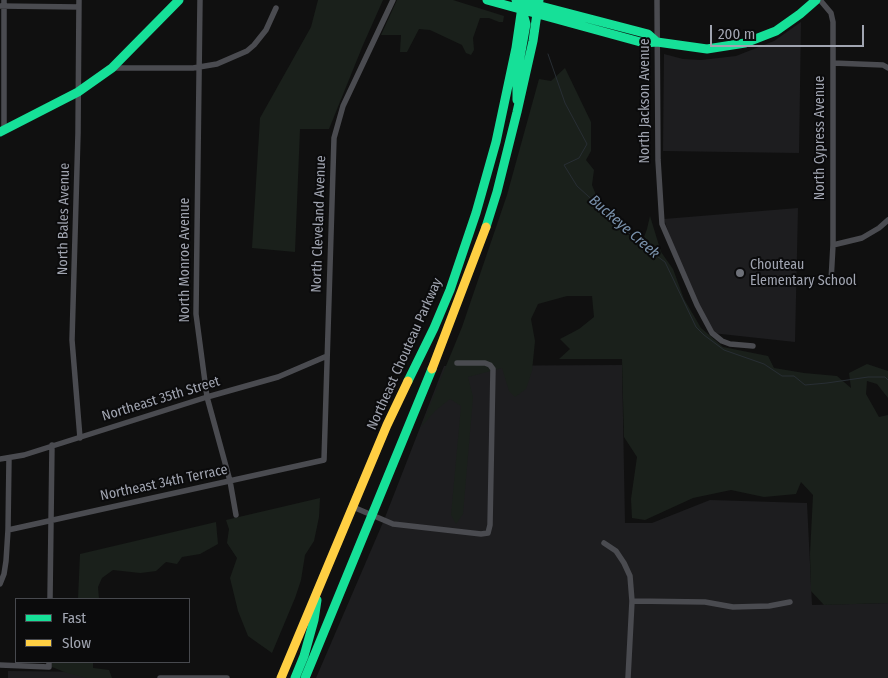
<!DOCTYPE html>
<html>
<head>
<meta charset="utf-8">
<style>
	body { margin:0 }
	#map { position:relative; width:888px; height:678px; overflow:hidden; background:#101010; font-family:"Fira Sans Condensed",sans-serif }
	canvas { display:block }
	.legend { position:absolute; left:15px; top:598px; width:175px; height:65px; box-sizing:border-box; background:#0b0b0c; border:1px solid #47494e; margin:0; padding:6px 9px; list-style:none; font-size:15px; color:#a1a5b1 }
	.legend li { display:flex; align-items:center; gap:10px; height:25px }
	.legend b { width:25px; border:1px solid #47494e }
	.scale { position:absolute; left:710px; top:25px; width:154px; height:22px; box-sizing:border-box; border:2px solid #a1a5b1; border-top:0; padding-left:6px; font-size:15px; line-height:18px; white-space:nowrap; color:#a1a5b1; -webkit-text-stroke:4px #0b0b0c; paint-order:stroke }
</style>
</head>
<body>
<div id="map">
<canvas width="888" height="678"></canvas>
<ul class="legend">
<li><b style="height:6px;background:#16e098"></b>Fast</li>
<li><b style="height:6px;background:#ffcf43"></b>Slow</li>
</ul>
<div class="scale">200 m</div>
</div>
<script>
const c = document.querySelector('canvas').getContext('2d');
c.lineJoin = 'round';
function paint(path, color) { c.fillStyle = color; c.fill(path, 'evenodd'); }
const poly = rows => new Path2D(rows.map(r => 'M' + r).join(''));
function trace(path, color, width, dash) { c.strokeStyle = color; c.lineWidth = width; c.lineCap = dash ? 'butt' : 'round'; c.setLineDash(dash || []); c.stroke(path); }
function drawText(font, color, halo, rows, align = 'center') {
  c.font = font + ' "Fira Sans Condensed",sans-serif'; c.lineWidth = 4; c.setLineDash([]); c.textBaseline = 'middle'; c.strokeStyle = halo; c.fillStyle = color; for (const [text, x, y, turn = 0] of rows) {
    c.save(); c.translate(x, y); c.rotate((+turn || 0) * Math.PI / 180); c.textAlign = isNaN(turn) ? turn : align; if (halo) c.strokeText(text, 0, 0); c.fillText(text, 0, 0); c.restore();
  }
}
const built = poly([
	[801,22,799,153,663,151,664,54,683,59,701,60,736,56,774,41],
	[798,208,795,342,712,333,678,261,664,219],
	[622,365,625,523,652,523,710,500,807,503,812,605,888,603,888,678,316,678,384,520,444,366],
	[8,671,94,672,100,678,8,678]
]);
const green = poly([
	[318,0,383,0,363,45,329,129,300,129,295,252,252,248,260,118,311,27],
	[397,0,453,0,504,16,503,22,499,22,489,18,480,18,473,38,474,50,471,55,466,53,462,45,430,30,419,29,407,52,400,52,401,35,381,35],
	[565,68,591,122,591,151,586,160,594,170,592,185,598,200,609,208,623,233,643,240,647,229,650,216,661,252,673,269,684,299,701,328,723,347,768,356,774,368,804,373,837,376,851,388,849,373,867,364,888,371,888,398,877,384,867,381,866,394,879,417,888,415,888,603,824,605,811,591,810,554,813,495,801,482,796,494,764,497,731,490,693,498,645,520,632,518,631,499,637,457,624,437,622,359,559,359,570,349,560,339,579,329,594,317,592,296,567,296,538,304,531,319,535,341,532,371,526,389,515,397,509,391,502,368,468,377,473,397,463,514,456,524,451,515,461,406,450,399,435,411,421,427,462,327,507,195,539,79,551,81],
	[320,498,319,517,314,541,305,555,301,580,295,598,272,653,248,636,238,611,230,578,237,558,227,543,229,529,226,520],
	[216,522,218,544,200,554,182,557,177,564,166,562,156,571,140,573,113,570,102,578,98,587,99,599,78,599,80,554],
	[52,662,93,662,93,668,109,670,112,678,87,678,67,673,52,667]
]);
const stream = poly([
	[548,54,565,103,587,144,579,158,564,165,577,186,642,245,665,262,696,327,704,335,724,350,764,364,782,376,794,376,805,385,827,383,868,377,885,377,888,380]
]);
const street = poly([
	[79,0,78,133,72,340,80,438],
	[200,0,196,314,207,397,230,481,236,515],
	[657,0,658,160,662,224,697,305,712,333,722,341,730,344,753,346],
	[820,0,831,13,833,22,833,245,831,281],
	[0,6,79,7],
	[833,63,883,65,888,68],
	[112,68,193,68,217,64,247,51,254,45,266,30,276,8],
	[4,130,4,0],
	[833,245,862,238,879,228,888,220],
	[0,459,24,455,207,397,278,377,327,356],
	[353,507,393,524,481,534,488,533,490,525,493,369,490,365,485,363,457,363],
	[8,530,324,460,334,138,343,106,393,0],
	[604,543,616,551,624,563,630,576,632,601,628,678],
	[0,584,4,574,6,561,8,530,9,458],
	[50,599,52,445],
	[632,601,705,602,733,607,769,606,790,602],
	[0,665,49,667,49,662],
	[160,678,227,678]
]);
const fast = poly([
	[487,0,644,43,657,42,707,49,745,43,776,31,800,14,816,0],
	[516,0,520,3,526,24,517,74,517,100],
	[517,0,648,34,657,42],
	[0,132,78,92,112,68,179,0],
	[486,227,497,192,517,112,533,41,539,0],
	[408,381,434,328,450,290,476,213,496,142,516,48,523,0],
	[295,678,304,656,314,620,317,600],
	[305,678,432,369]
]);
const slow = poly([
	[432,369,486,227],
	[281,678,387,425,408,381]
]);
const markers = [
	[740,273,5,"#6e7179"]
];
const streetNames = [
	["North Jackson Avenue",645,101,-90],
	["North Cypress Avenue",820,138,-90],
	["North Bales Avenue",64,219,-89],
	["North Cleveland Avenue",319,224,-88],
	["North Monroe Avenue",185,260,-90],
	["Northeast Chouteau Parkway",405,354,-66],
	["Northeast 35th Street",161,399,-17],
	["Northeast 34th Terrace",164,483,-12]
];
const poiNames = [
	["Chouteau",750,265],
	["Elementary School",750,281]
];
const waterNames = [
	["Buckeye Creek",624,227,41]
];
paint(built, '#1d1d1f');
paint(green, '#1a201b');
trace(stream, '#282e34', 1);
trace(street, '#4a4b50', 5.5);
trace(fast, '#16e098', 9);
trace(slow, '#ffcf43', 9);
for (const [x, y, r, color] of markers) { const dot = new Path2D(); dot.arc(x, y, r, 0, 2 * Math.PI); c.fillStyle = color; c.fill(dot); trace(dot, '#0b0b0c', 2); }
drawText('14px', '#a1a5b1', '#0b0b0c', streetNames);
drawText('14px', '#a1a5b1', '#0b0b0c', poiNames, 'left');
drawText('italic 15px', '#7991ab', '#0b0b0c', waterNames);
</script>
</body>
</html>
